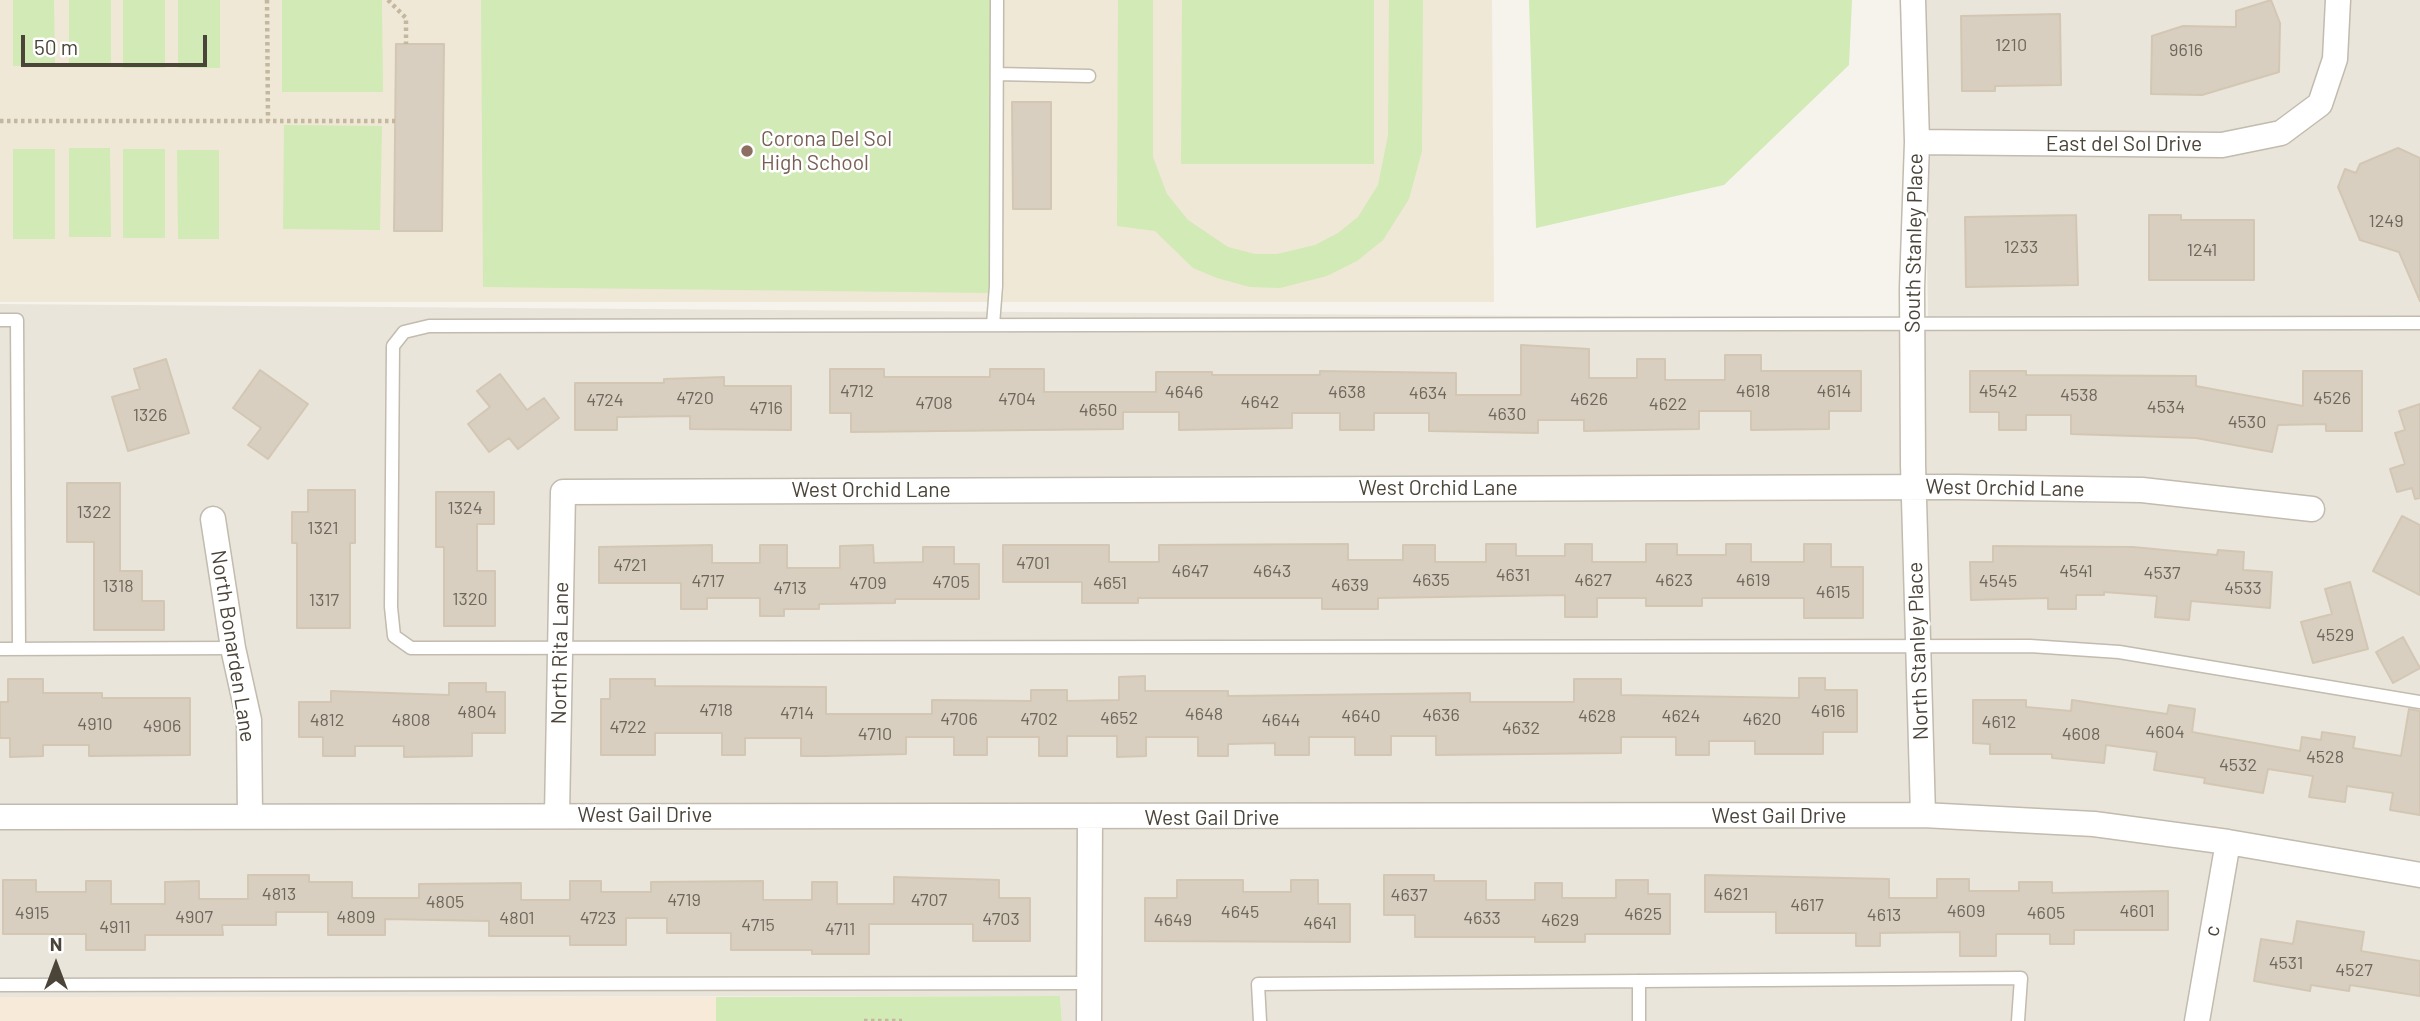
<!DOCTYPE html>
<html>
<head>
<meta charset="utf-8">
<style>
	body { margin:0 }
	#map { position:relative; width:2420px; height:1021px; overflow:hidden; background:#f6f3ec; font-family:Barlow,sans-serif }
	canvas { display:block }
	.north { position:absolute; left:21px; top:930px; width:70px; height:70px; -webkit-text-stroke:5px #fff; paint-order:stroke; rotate:0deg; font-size:19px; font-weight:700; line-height:28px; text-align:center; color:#4b4439 }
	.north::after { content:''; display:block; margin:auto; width:24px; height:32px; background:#4b4439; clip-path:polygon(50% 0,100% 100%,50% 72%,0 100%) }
	.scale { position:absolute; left:21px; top:35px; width:186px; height:32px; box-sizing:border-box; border:4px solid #4b4439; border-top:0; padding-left:9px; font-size:21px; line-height:24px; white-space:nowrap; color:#4b4439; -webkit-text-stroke:5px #fff; paint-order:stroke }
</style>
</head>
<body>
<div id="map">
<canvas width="2420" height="1021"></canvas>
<div class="north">N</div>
<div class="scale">50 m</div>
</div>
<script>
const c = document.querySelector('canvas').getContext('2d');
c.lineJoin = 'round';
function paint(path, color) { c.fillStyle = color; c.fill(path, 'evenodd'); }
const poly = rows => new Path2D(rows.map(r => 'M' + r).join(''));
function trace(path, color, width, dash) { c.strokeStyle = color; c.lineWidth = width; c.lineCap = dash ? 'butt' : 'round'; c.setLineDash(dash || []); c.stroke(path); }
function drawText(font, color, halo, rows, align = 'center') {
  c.font = font + ' Barlow,sans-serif'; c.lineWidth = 5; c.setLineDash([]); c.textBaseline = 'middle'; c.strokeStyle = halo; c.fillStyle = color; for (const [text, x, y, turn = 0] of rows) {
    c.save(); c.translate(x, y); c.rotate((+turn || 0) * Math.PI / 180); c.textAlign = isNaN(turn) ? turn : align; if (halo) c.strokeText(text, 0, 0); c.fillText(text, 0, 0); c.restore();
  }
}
const residential = poly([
	[1923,0,2420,0,2420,1021,1062,1021,1060,996,0,997,0,304,1928,319]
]);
const commercial = poly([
	[0,997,716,997,716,1021,0,1021]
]);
const education = poly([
	[0,0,1492,0,1494,302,0,302]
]);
const green = poly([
	[13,0,54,0,55,66,13,66],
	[69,0,111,0,111,67,69,67],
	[123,0,165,0,165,68,123,68],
	[178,0,220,0,220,68,178,68],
	[282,0,382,0,383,92,282,92],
	[481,0,990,0,992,293,483,287],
	[1118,0,1153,0,1153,157,1167,194,1188,220,1228,247,1255,254,1277,254,1315,245,1338,233,1358,217,1378,185,1388,135,1389,0,1423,0,1422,151,1409,199,1383,240,1357,261,1327,276,1280,288,1250,287,1217,278,1193,268,1155,231,1117,226],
	[1182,0,1374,0,1374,164,1181,164],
	[1529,0,1852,0,1849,65,1724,185,1536,228],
	[284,125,382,126,380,230,283,229],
	[69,148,110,148,111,237,69,237],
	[13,149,55,149,55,239,13,239],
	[123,149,165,149,165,238,123,238],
	[177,150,219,150,219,239,178,239],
	[1060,996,1062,1021,716,1021,716,997]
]);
const building = poly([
	[2271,0,2280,23,2279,72,2202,95,2151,94,2152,36,2183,26,2236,27,2236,11,2271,0],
	[2060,14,2061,85,1995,86,1995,91,1962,91,1961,16,2060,14],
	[396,44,444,44,442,231,394,231,396,44],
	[1012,102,1051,102,1051,209,1013,209,1012,102],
	[2398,148,2420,158,2420,301,2399,252,2360,240,2338,187,2345,169,2356,173,2360,164,2398,148],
	[2076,215,2078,285,1966,287,1965,217,2076,215],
	[2149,215,2181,215,2181,220,2254,220,2254,280,2149,280,2149,215],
	[1521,345,1589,349,1589,378,1637,378,1637,359,1665,359,1665,380,1725,380,1725,355,1761,355,1761,371,1861,371,1861,411,1829,411,1829,429,1751,430,1751,411,1699,411,1699,429,1584,431,1584,420,1538,420,1538,433,1429,431,1429,413,1374,413,1374,430,1340,430,1340,413,1292,413,1292,428,1179,430,1179,412,1123,412,1123,429,851,432,851,413,830,413,830,369,884,369,884,377,990,377,990,369,1044,369,1044,392,1156,392,1156,372,1212,372,1212,375,1320,375,1320,371,1456,373,1456,395,1521,395,1521,345],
	[166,359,189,433,128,451,112,397,140,389,134,369,166,359],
	[260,370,308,404,268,459,248,445,261,428,233,408,260,370],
	[1970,371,2026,371,2026,375,2196,376,2196,386,2303,406,2303,371,2362,371,2362,431,2326,431,2326,424,2278,425,2272,452,2196,438,2071,434,2071,415,2026,415,2026,430,1999,430,1999,412,1970,412,1970,371],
	[500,374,527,410,544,398,559,418,518,449,509,438,489,452,468,424,490,407,477,391,500,374],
	[724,377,724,386,791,386,791,430,690,429,690,416,617,417,617,430,575,430,575,383,664,383,664,379,724,377],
	[2420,404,2420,498,2415,499,2412,488,2397,492,2390,469,2405,464,2395,433,2405,430,2399,411,2420,404],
	[67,483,120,483,120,571,142,571,142,601,164,601,164,630,94,630,94,542,67,542,67,483],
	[308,490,355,490,355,543,350,543,350,628,297,628,297,543,292,543,292,512,308,512,308,490],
	[436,492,494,492,494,524,477,524,477,571,495,571,495,626,444,626,444,547,436,547,436,492],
	[2402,516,2420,525,2420,595,2373,571,2402,516],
	[1348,544,1348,560,1403,560,1403,545,1435,545,1435,562,1486,562,1486,544,1516,544,1516,556,1565,556,1565,544,1592,544,1592,562,1646,562,1646,544,1677,544,1677,555,1726,555,1726,544,1751,544,1751,562,1804,562,1804,544,1831,544,1831,567,1863,567,1863,618,1804,618,1804,598,1702,598,1702,606,1646,606,1646,598,1597,598,1597,617,1565,617,1565,595,1378,598,1378,609,1322,609,1322,598,1138,598,1138,603,1082,603,1082,582,1003,582,1003,545,1109,545,1109,562,1159,562,1159,545,1348,544],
	[712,545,712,563,760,563,760,545,787,545,787,568,840,568,840,546,873,545,874,563,923,562,923,547,954,547,954,564,979,564,979,599,895,599,895,603,819,604,819,609,784,609,784,616,760,616,760,598,707,598,707,609,681,609,681,583,599,583,599,547,712,545],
	[1993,546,2133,547,2217,555,2218,550,2244,552,2243,570,2272,572,2270,608,2191,601,2189,620,2155,617,2157,596,2104,592,2104,595,2076,595,2076,609,2048,609,2048,598,1971,600,1970,562,1993,562,1993,546],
	[2350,582,2368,649,2313,663,2301,622,2332,614,2325,589,2350,582],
	[2403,637,2420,668,2393,683,2376,652,2403,637],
	[1145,676,1145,691,1228,691,1228,696,1470,693,1470,702,1574,702,1574,679,1621,679,1621,695,1799,698,1799,678,1825,678,1825,690,1857,690,1857,732,1823,732,1823,754,1755,754,1755,741,1709,741,1709,755,1676,755,1676,737,1621,737,1621,753,1436,755,1436,736,1391,736,1391,755,1355,755,1355,737,1309,737,1309,755,1275,755,1275,743,1228,744,1228,756,1198,756,1198,737,1146,737,1146,756,1117,757,1117,736,1067,736,1067,756,1039,756,1039,737,987,737,987,755,954,755,954,737,906,737,906,754,826,756,801,756,801,738,745,738,745,755,722,755,722,733,655,733,655,755,601,755,601,699,610,699,610,679,655,679,655,686,826,687,826,714,932,714,932,700,1031,701,1031,690,1067,690,1067,701,1119,700,1119,677,1145,676],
	[8,679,43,679,43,693,102,693,102,698,190,698,190,755,89,756,89,745,43,745,43,756,10,757,10,738,0,738,0,702,8,702,8,679],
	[449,683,486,683,486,692,505,692,505,733,472,733,472,756,404,757,404,746,355,746,355,756,323,756,323,737,299,737,299,702,331,702,331,691,449,695,449,683],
	[1973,700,2026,700,2026,707,2071,711,2072,700,2167,714,2169,705,2195,709,2192,732,2300,751,2302,737,2321,740,2322,732,2355,737,2353,748,2401,756,2409,709,2420,711,2420,815,2390,810,2393,793,2347,786,2345,802,2309,797,2313,776,2268,769,2263,793,2204,783,2205,778,2154,770,2157,752,2106,745,2104,763,2052,758,2052,754,1990,754,1990,744,1973,743,1973,700],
	[248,875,309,875,309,882,352,882,352,898,419,898,419,884,521,883,521,900,570,900,570,881,601,881,601,892,651,892,651,882,763,881,763,900,812,900,812,882,837,882,837,904,894,904,894,877,999,880,999,898,1030,898,1030,941,973,941,973,924,869,924,869,954,812,954,812,950,731,950,731,933,667,933,667,918,626,918,626,945,570,945,570,936,489,936,489,921,385,919,385,935,328,935,328,912,276,912,276,925,222,925,223,935,145,935,145,950,86,950,86,934,3,934,3,880,36,880,36,892,86,892,86,881,111,881,111,904,165,904,165,882,199,881,199,899,248,899,248,875],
	[1384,875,1434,875,1434,881,1486,881,1486,900,1535,900,1535,883,1562,883,1562,898,1616,898,1616,880,1648,880,1648,894,1670,894,1670,934,1585,934,1585,942,1535,942,1535,937,1415,937,1415,915,1384,915,1384,875],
	[1705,875,1889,879,1889,898,1937,898,1937,879,1969,879,1969,891,2019,891,2019,882,2052,882,2052,893,2168,891,2168,930,2074,930,2074,944,2050,944,2050,934,1996,934,1996,956,1960,956,1960,932,1880,933,1880,946,1856,946,1856,933,1776,933,1776,912,1705,912,1705,875],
	[1177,880,1243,880,1243,892,1291,892,1291,880,1318,880,1318,904,1350,904,1350,942,1145,941,1145,898,1177,898,1177,880],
	[2297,921,2364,932,2361,951,2420,961,2420,996,2350,985,2349,991,2311,985,2310,991,2254,981,2261,939,2293,944,2297,921]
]);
const path = poly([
	[267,0,268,121],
	[388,0,406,18,406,44],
	[0,121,395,121],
	[864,1021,902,1021]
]);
const service = poly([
	[997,74,1089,76],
	[0,320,17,320,19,649],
	[2420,323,429,326,404,332,393,346,391,607,394,636,411,648,2030,646,2119,652,2420,702],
	[993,325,996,286,997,0],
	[0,649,233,648],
	[1639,981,1639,1021],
	[0,985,1088,983],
	[1260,1021,1258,984,2021,978,2018,1021]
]);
const minor = poly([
	[1913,0,1917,142,1912,288,1913,464,1923,815],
	[1917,142,2222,145,2281,133,2320,104,2335,59,2338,0],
	[213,519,233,648,249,720,250,816],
	[557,815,563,492,1956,487,2142,490,2312,509],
	[0,817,1923,815,2094,824,2228,842,2420,875],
	[1089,1021,1090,818],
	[2197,1021,2228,842]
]);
const markers = [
	[747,151,7,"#8d6e63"]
];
const numberNames = [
	["1210",2011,45],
	["9616",2186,50],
	["1249",2386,221],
	["1233",2021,247],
	["1241",2202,250],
	["4712",857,391],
	["4618",1753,391],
	["4614",1834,391],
	["4542",1998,391],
	["4646",1184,392],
	["4638",1347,392],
	["4634",1428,393],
	["4538",2079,395],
	["4720",695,398],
	["4526",2332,398],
	["4704",1017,399],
	["4626",1589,399],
	["4724",605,400],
	["4642",1260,402],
	["4708",934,403],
	["4622",1668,404],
	["4534",2166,407],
	["4716",766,408],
	["4650",1098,410],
	["4630",1507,414],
	["1326",150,415],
	["4530",2247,422],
	["1324",465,508],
	["1322",94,512],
	["1321",323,528],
	["4701",1033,563],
	["4721",630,565],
	["4647",1190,571],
	["4643",1272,571],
	["4541",2076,571],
	["4537",2162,573],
	["4631",1513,575],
	["4635",1431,580],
	["4627",1593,580],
	["4623",1674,580],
	["4619",1753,580],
	["4717",708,581],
	["4545",1998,581],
	["4705",951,582],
	["4709",868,583],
	["4651",1110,583],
	["4639",1350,585],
	["1318",118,586],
	["4713",790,588],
	["4533",2243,588],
	["4615",1833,592],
	["1320",470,599],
	["1317",324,600],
	["4529",2335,635],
	["4718",716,710],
	["4616",1828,711],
	["4804",477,712],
	["4714",797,713],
	["4648",1204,714],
	["4636",1441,715],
	["4640",1361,716],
	["4628",1597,716],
	["4624",1681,716],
	["4652",1119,718],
	["4706",959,719],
	["4702",1039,719],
	["4620",1762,719],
	["4812",327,720],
	["4808",411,720],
	["4644",1281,720],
	["4612",1999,722],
	["4910",95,724],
	["4906",162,726],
	["4722",628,727],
	["4632",1521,728],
	["4604",2165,732],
	["4710",875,734],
	["4608",2081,734],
	["4528",2325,757],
	["4532",2238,765],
	["4813",279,894],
	["4621",1731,894],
	["4637",1409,895],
	["4719",684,900],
	["4707",929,900],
	["4805",445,902],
	["4617",1807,905],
	["4609",1966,911],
	["4601",2137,911],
	["4645",1240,912],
	["4915",32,913],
	["4605",2046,913],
	["4625",1643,914],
	["4613",1884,915],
	["4907",194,917],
	["4809",356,917],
	["4801",517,918],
	["4723",598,918],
	["4633",1482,918],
	["4703",1001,919],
	["4649",1173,920],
	["4629",1560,920],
	["4641",1320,923],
	["4715",758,925],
	["4911",115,927],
	["4711",840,929],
	["4531",2286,963],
	["4527",2354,970]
];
const educationNames = [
	["Corona Del Sol",761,139],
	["High School",761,163]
];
const streetNames = [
	["East del Sol Drive",2124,144],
	["South Stanley Place",1914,243,-89],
	["West Orchid Lane",1438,488],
	["West Orchid Lane",2005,488,1],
	["West Orchid Lane",871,490],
	["North Bonarden Lane",233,646,81],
	["North Stanley Place",1918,651,-92],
	["North Rita Lane",560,653,-89],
	["West Gail Drive",645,815],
	["West Gail Drive",1779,816],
	["West Gail Drive",1212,818],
	["c",2212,931,-80]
];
paint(residential, '#eae5da');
paint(commercial, '#f7ead8');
paint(education, '#efe8d6');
paint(green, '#d2eab5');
paint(building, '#d8cfc1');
trace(building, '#d3c7b4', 2);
trace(service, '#c2bbae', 15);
trace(minor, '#c2bbae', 27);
trace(path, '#c4b79f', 4.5, [3.5, 3.5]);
trace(service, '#fff', 12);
trace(minor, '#fff', 24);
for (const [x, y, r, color] of markers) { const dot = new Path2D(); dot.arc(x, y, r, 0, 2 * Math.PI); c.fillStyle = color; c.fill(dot); trace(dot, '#fff', 2.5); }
drawText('18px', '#6e675b', null, numberNames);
drawText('21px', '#785e54', '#fff', educationNames, 'left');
drawText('21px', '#4b4439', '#fff', streetNames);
</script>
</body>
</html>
